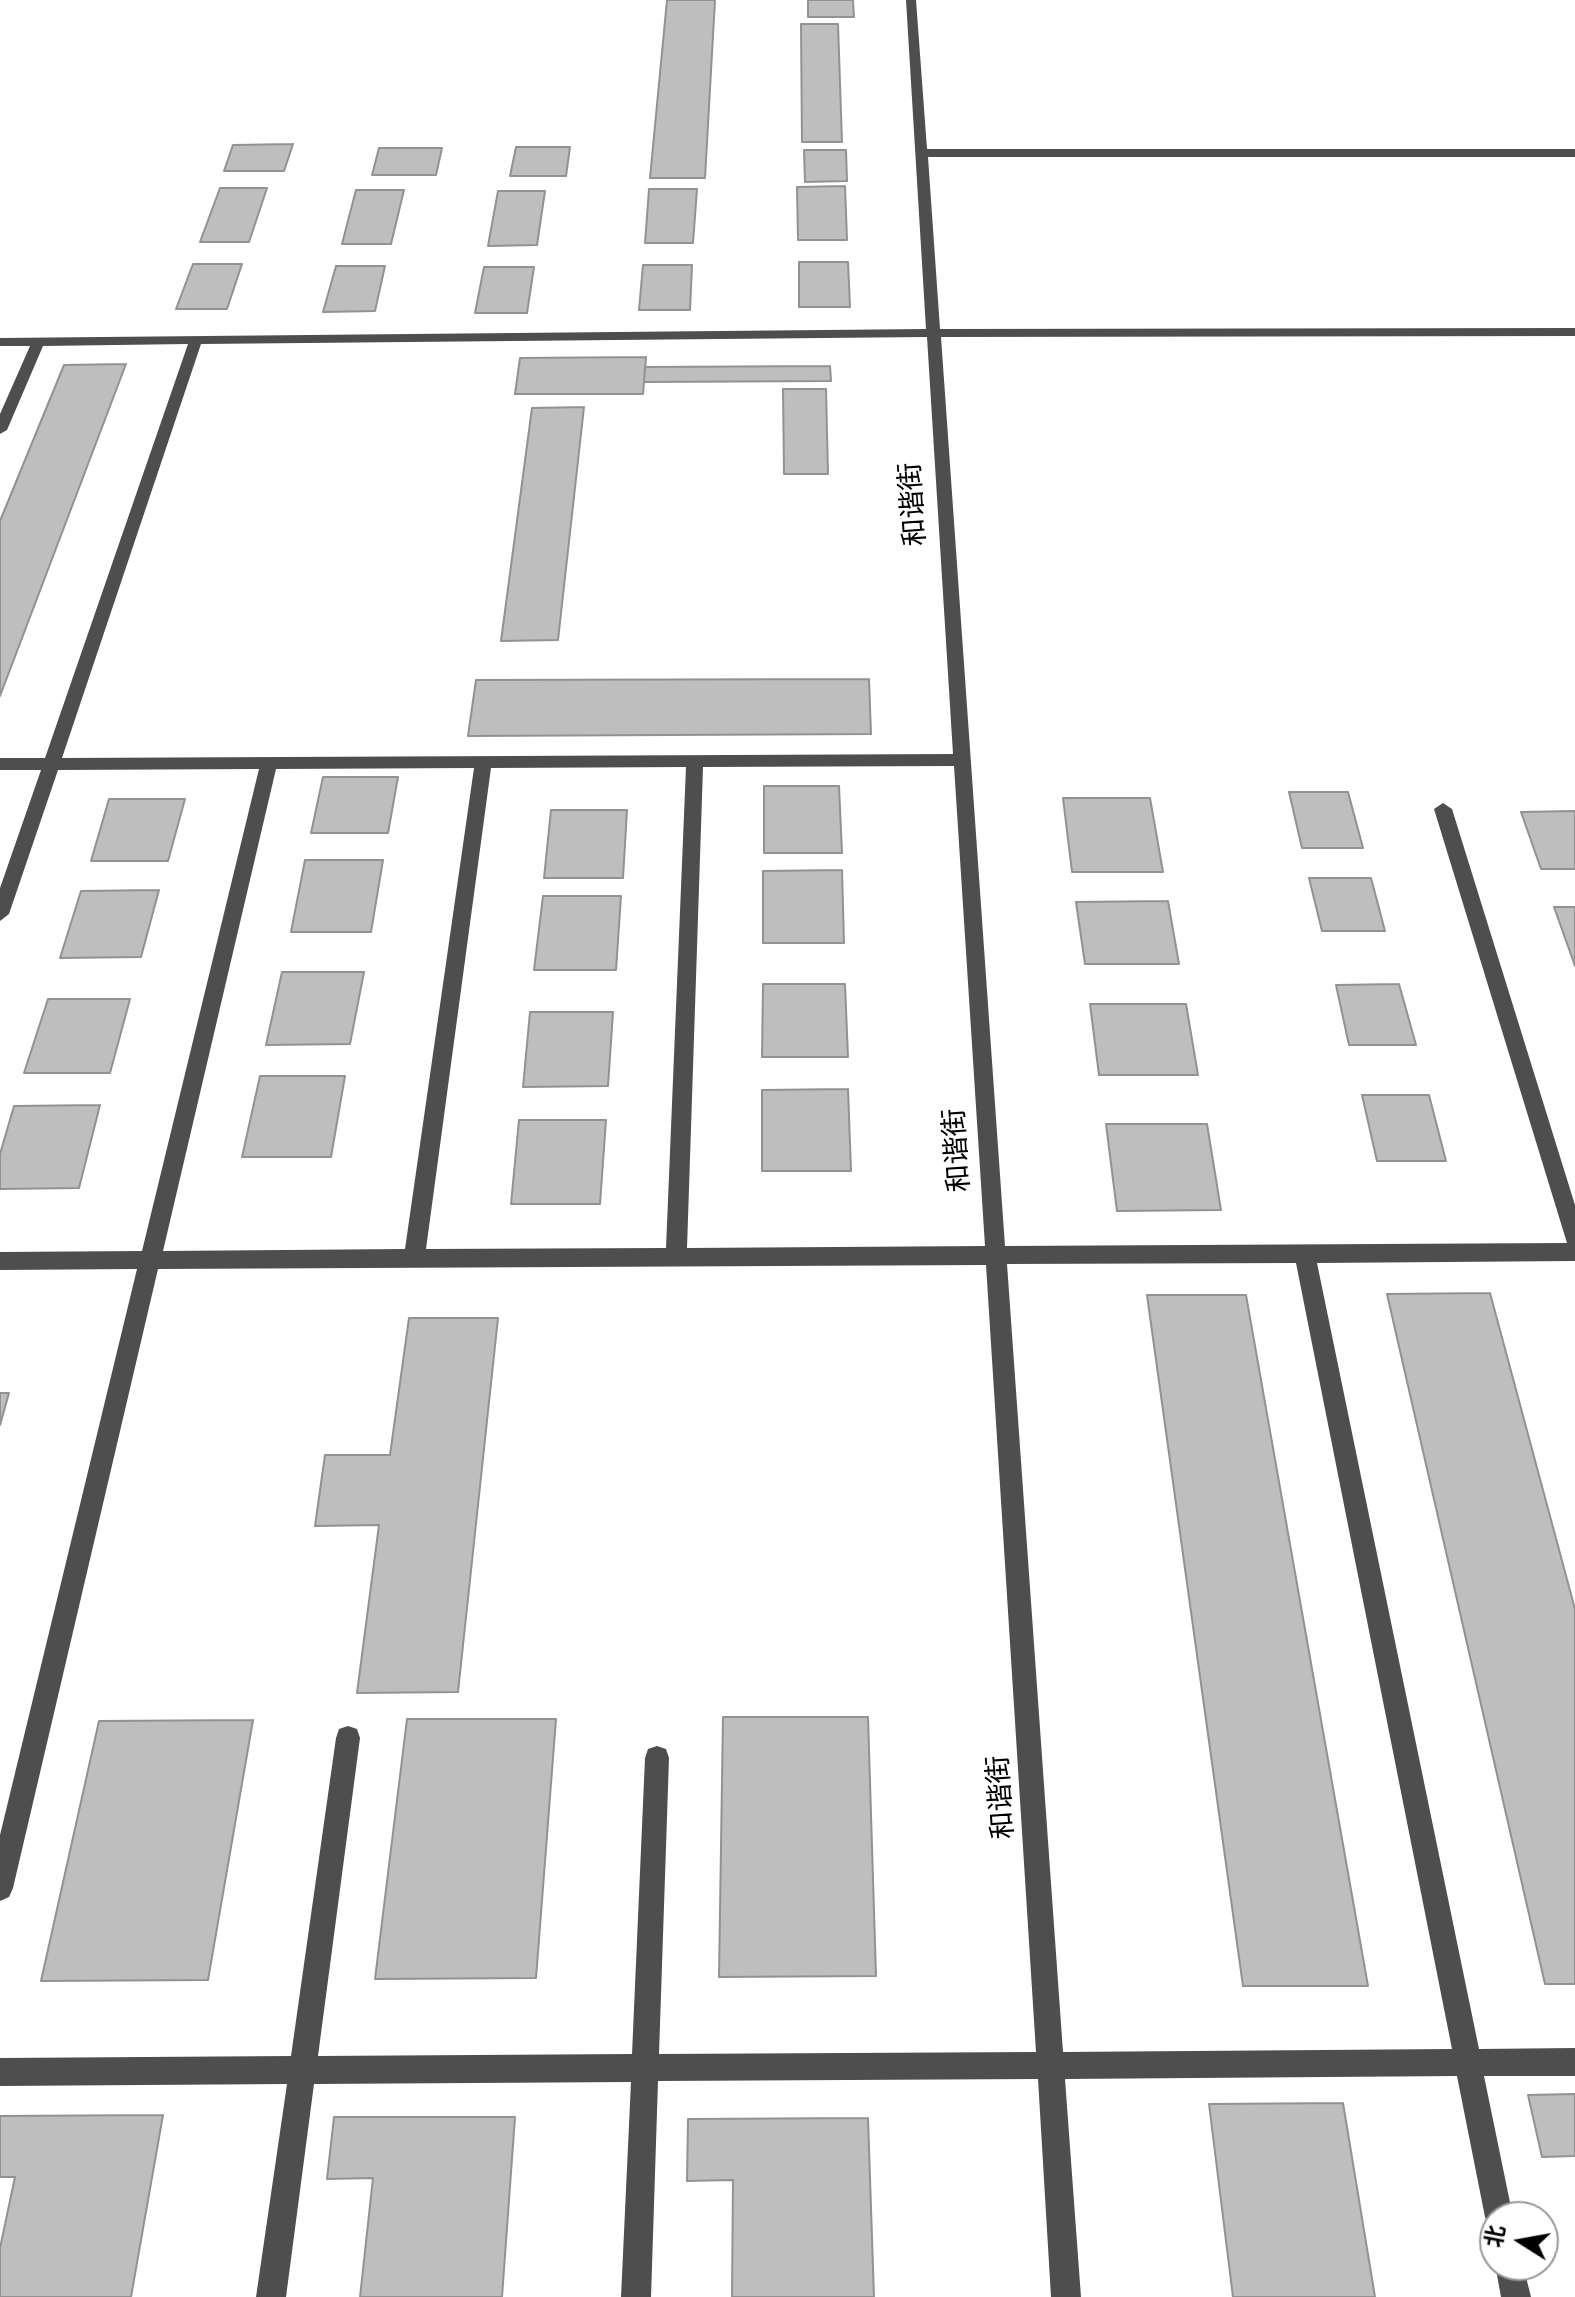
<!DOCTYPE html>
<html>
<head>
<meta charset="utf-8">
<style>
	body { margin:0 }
	#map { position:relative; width:1575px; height:2297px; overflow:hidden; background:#fff; font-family:Overpass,"Noto Sans SC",sans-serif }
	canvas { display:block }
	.north { position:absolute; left:1479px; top:2201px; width:80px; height:80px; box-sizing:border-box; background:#fff; border:2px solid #999; border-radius:50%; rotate:281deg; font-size:22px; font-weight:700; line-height:32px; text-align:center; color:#000 }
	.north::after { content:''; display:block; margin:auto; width:28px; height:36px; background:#000; clip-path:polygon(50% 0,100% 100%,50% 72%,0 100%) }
</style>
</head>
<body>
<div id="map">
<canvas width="1575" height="2297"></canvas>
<div class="north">北</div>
</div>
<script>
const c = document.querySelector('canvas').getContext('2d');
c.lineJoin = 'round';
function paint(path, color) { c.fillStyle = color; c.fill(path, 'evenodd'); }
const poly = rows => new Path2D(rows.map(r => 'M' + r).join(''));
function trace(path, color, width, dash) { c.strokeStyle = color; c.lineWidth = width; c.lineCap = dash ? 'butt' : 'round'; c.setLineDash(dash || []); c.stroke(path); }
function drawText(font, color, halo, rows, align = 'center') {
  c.font = font + ' Overpass,"Noto Sans SC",sans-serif'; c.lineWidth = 6; c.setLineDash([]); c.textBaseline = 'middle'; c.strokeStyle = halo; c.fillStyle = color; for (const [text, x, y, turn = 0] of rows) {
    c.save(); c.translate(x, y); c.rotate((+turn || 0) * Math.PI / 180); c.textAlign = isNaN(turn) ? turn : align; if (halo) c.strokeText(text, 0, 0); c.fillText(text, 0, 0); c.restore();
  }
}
const building = poly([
	[667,0,715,0,705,178,650,178,667,0],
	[808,0,853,0,854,17,808,17,808,0],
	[801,24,838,24,842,142,802,142,801,24],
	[293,144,284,171,224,171,233,145,293,144],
	[516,147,570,147,566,176,510,176,516,147],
	[379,148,442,148,436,175,372,175,379,148],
	[804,150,846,150,847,181,805,182,804,150],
	[845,186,847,240,798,240,797,187,845,186],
	[220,188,267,188,249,242,200,242,220,188],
	[649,189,697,189,693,243,645,243,649,189],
	[356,190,404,190,391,244,342,244,356,190],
	[498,191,545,191,537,245,488,246,498,191],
	[799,262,848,262,850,307,799,307,799,262],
	[193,264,242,264,227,309,176,309,193,264],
	[643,265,692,265,690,310,639,310,643,265],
	[336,266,385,266,375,311,323,312,336,266],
	[484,267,534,267,527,313,475,313,484,267],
	[646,357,643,394,515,394,520,358,646,357],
	[126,364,0,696,0,521,64,365,126,364],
	[830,366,831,381,644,382,645,367,830,366],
	[783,389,826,389,828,474,784,474,783,389],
	[584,407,558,640,501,641,532,408,584,407],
	[869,679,871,734,468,736,476,680,869,679],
	[323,777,398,777,388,833,311,833,323,777],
	[764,786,839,786,842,853,764,853,764,786],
	[1289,792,1348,792,1363,848,1302,848,1289,792],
	[1063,798,1150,798,1163,872,1072,872,1063,798],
	[109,799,185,799,168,861,91,861,109,799],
	[551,810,627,810,623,878,544,878,551,810],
	[1575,811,1575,869,1541,869,1521,812,1575,811],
	[305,860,383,860,371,932,291,932,305,860],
	[842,870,844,943,763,943,763,871,842,870],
	[1309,878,1371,878,1385,931,1322,931,1309,878],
	[159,890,141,957,60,958,81,891,159,890],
	[543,896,621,896,616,970,534,970,543,896],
	[1168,901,1179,964,1085,964,1076,902,1168,901],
	[1554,907,1575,907,1575,966,1554,907],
	[282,972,364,972,350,1044,266,1045,282,972],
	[763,984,845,984,848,1057,762,1057,763,984],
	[1399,984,1416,1045,1349,1045,1336,985,1399,984],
	[48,999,130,999,110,1073,24,1073,48,999],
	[1090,1004,1186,1004,1198,1075,1099,1075,1090,1004],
	[530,1012,613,1012,608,1086,523,1087,530,1012],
	[260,1076,345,1076,331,1157,242,1157,260,1076],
	[848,1089,851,1171,762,1171,762,1090,848,1089],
	[1362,1095,1429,1095,1446,1161,1377,1161,1362,1095],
	[100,1105,79,1188,0,1189,0,1154,14,1106,100,1105],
	[519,1120,606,1120,600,1204,511,1204,519,1120],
	[1106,1124,1207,1124,1221,1210,1117,1211,1106,1124],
	[1490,1293,1575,1609,1575,1984,1545,1984,1387,1294,1490,1293],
	[1147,1295,1246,1295,1368,1986,1243,1986,1147,1295],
	[409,1318,498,1318,458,1692,357,1693,379,1525,315,1526,325,1455,390,1455,409,1318],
	[0,1393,9,1393,0,1425,0,1393],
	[723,1717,868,1717,876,1976,719,1977,723,1717],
	[407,1719,556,1719,536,1978,375,1979,407,1719],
	[253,1720,208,1980,41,1981,99,1721,253,1720],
	[1575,2094,1575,2156,1542,2157,1528,2095,1575,2094],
	[1343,2103,1375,2297,1233,2297,1209,2104,1343,2103],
	[163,2115,131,2297,0,2297,0,2248,15,2177,0,2177,0,2116,163,2115],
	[334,2117,515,2117,502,2297,360,2297,373,2178,327,2179,334,2117],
	[868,2118,874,2297,732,2297,733,2180,687,2181,688,2119,868,2118]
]);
const minor = poly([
	[906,0,916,0,927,149,1575,149,1575,157,928,157,940,329,1575,328,1575,336,941,337,1005,1246,1567,1243,1434,809,1443,803,1452,809,1575,1205,1575,1261,1317,1263,1479,2049,1575,2048,1575,2076,1484,2076,1513,2217,1495,2217,1495,2230,1489,2227,1485,2217,1457,2076,1065,2079,1081,2297,1051,2297,1038,2079,658,2081,651,2297,621,2297,631,2082,314,2084,286,2297,256,2297,287,2084,0,2086,0,2058,291,2056,336,1738,339,1729,348,1726,357,1729,360,1738,318,2056,632,2054,645,1758,648,1749,657,1746,666,1749,669,1758,659,2054,1036,2052,986,1265,158,1269,13,1888,9,1897,0,1901,0,1835,137,1269,0,1270,0,1252,142,1251,259,769,58,770,9,914,0,921,0,888,41,770,0,770,0,758,45,758,188,344,43,346,7,430,0,434,0,414,30,346,0,346,0,338,926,329,906,0],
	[927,337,953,754,62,758,201,344,927,337],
	[954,766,985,1246,687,1248,703,767,954,766],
	[686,767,666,1248,426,1249,491,768,686,767],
	[474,768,405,1249,163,1251,276,769,474,768],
	[1296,1263,1452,2049,1063,2052,1007,1264,1296,1263],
	[1495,2264,1523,2265,1531,2297,1501,2297,1495,2264]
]);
const streetNames = [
	["和谐街",916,504,-94],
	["和谐街",960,1150,-94],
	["和谐街",1004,1797,-94]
];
paint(building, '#bebebe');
trace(building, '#929292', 2);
paint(minor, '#4e4e4e');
drawText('28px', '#000', '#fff', streetNames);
</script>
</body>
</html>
